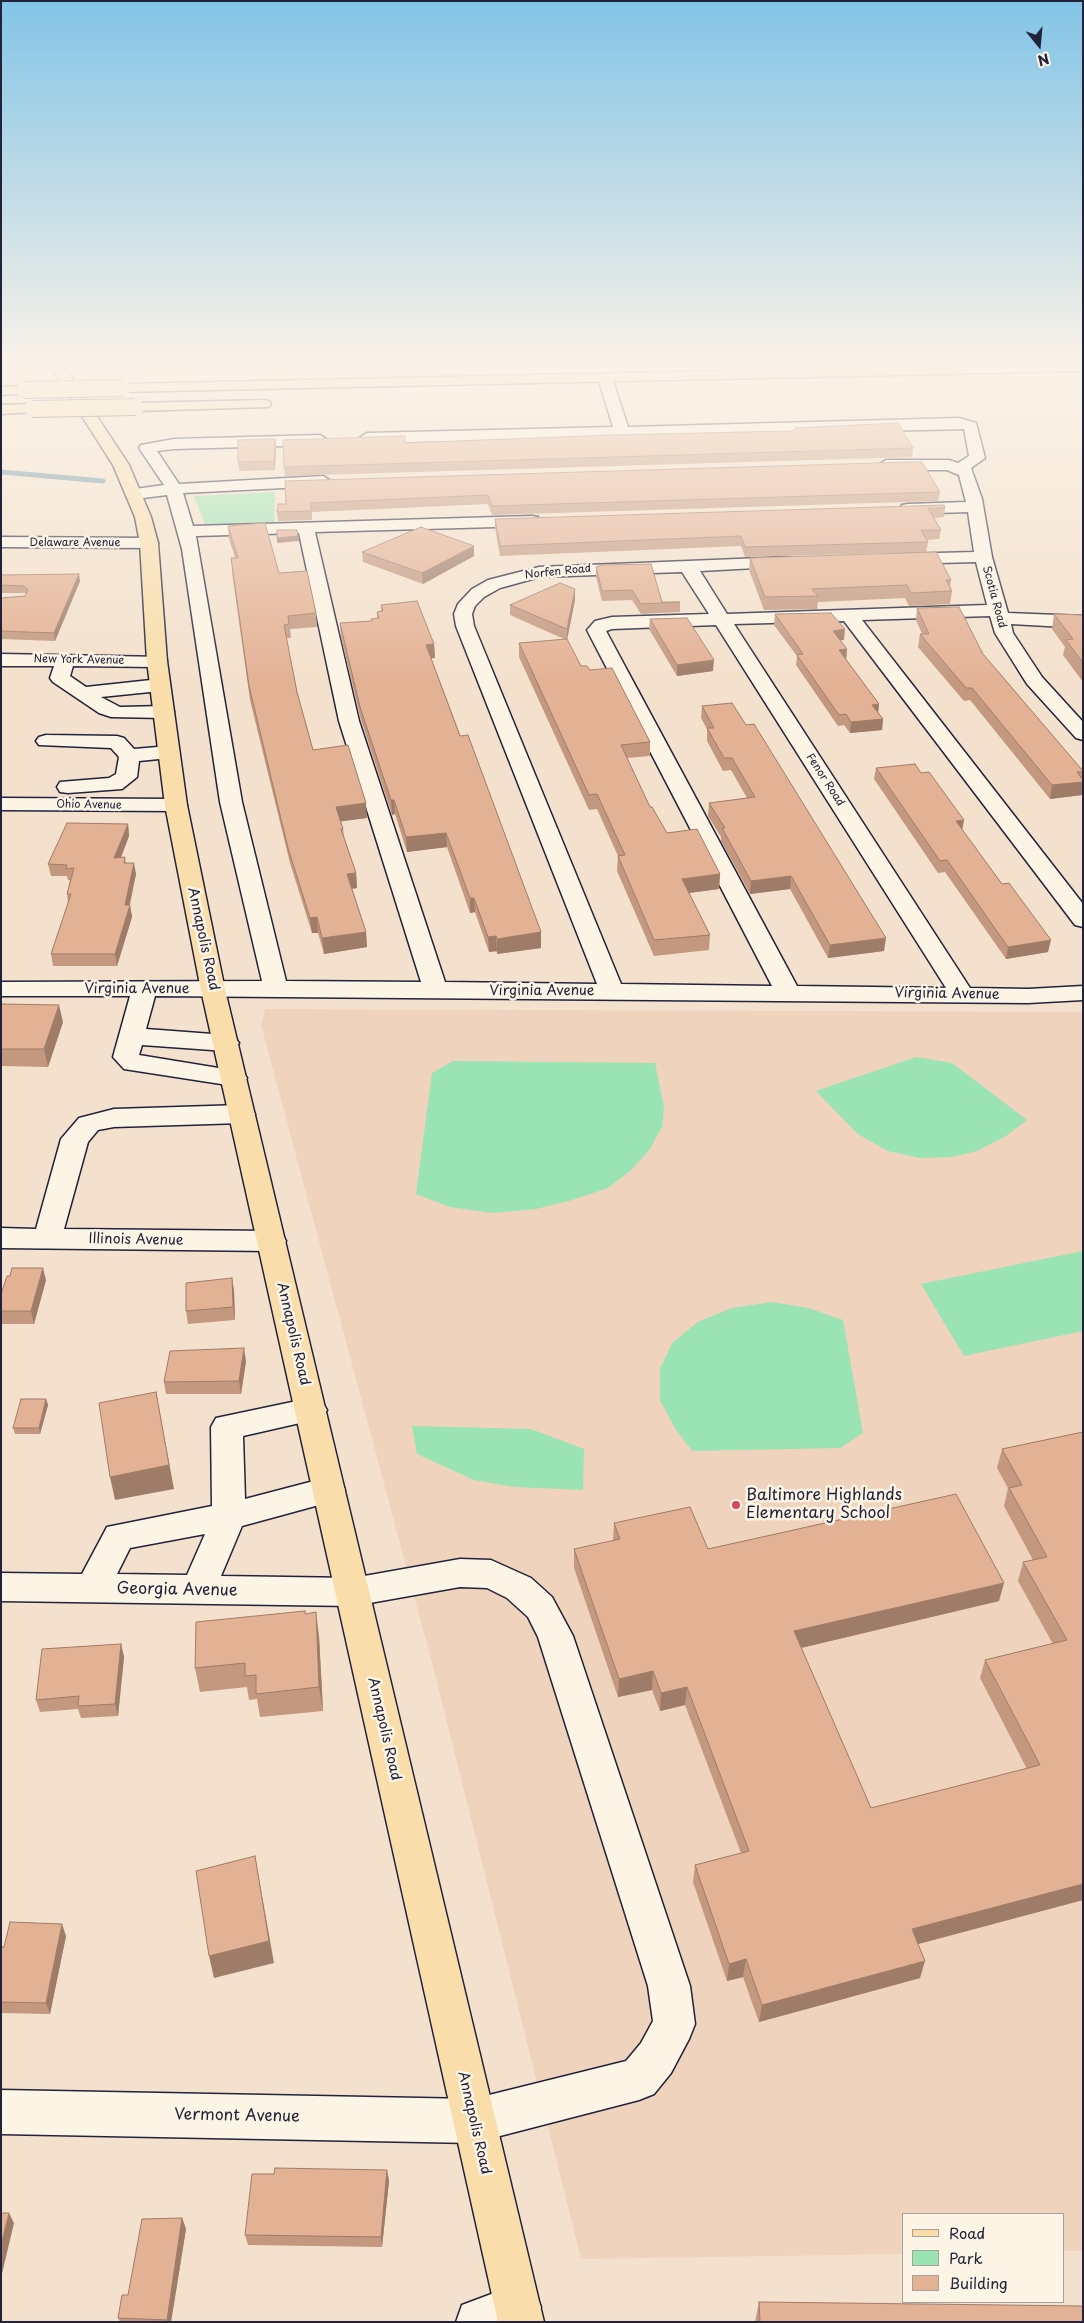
<!DOCTYPE html>
<html>
<head>
<meta charset="utf-8">
<style>
	body { margin:0 }
	#map { position:relative; width:1084px; height:2323px; overflow:hidden; background:#f4e1cd; font-family:"Playpen Sans",sans-serif }
	canvas { display:block }
	.frame { position:absolute; inset:0; border:2px solid #22223b; pointer-events:none }
	.legend { position:absolute; left:902px; top:2213px; width:162px; height:90px; box-sizing:border-box; background:#fcf5e5; border:1px solid #a5a1a1; margin:0; padding:6px 9px; list-style:none; font-size:15px; color:#22223b }
	.legend li { display:flex; align-items:center; gap:10px; height:25px }
	.legend b { width:25px; border:1px solid #a5a1a1 }
	.north { position:absolute; left:1014px; top:20px; width:50px; height:50px; -webkit-text-stroke:4px #fcf5e5; paint-order:stroke; rotate:163deg; font-size:14px; font-weight:700; line-height:20px; text-align:center; color:#22223b }
	.north::after { content:''; display:block; margin:auto; width:18px; height:22px; background:#22223b; clip-path:polygon(50% 0,100% 100%,50% 72%,0 100%) }
</style>
</head>
<body>
<div id="map">
<canvas width="1084" height="2323"></canvas>
<div class="frame"></div>
<ul class="legend">
<li><b style="height:6px;background:#f9deab"></b>Road</li>
<li><b style="height:14px;background:#9ae3b2"></b>Park</li>
<li><b style="height:14px;background:#e3b194"></b>Building</li>
</ul>
<div class="north">N</div>
</div>
<script>
const c = document.querySelector('canvas').getContext('2d');
c.lineJoin = 'round';
function paint(path, color) { c.fillStyle = color; c.fill(path, 'evenodd'); }
const poly = rows => new Path2D(rows.map(r => 'M' + r).join(''));
function trace(path, color, width, dash) { c.strokeStyle = color; c.lineWidth = width; c.lineCap = dash ? 'butt' : 'round'; c.setLineDash(dash || []); c.stroke(path); }
function drawText(font, color, halo, rows, align = 'center') {
  c.font = font + ' "Playpen Sans",sans-serif'; c.lineWidth = 5; c.setLineDash([]); c.textBaseline = 'middle'; c.strokeStyle = halo; c.fillStyle = color; for (const [text, x, y, turn = 0] of rows) {
    c.save(); c.translate(x, y); c.rotate((+turn || 0) * Math.PI / 180); c.textAlign = isNaN(turn) ? turn : align; if (halo) c.strokeText(text, 0, 0); c.fillText(text, 0, 0); c.restore();
  }
}
const built = poly([
	[265,1009,1083,1012,1083,2251,1063,2251,1063,2214,903,2214,903,2254,581,2259,431,1659,261,1025]
]);
const green = poly([
	[275,492,274,526,206,527,194,496],
	[916,1057,952,1063,1027,1120,1006,1136,977,1151,953,1157,920,1158,888,1151,858,1134,816,1091],
	[453,1061,655,1063,664,1107,662,1127,650,1149,630,1171,608,1188,569,1201,536,1209,493,1213,450,1207,416,1194,432,1073],
	[1083,1251,1083,1331,964,1356,921,1284],
	[772,1302,808,1308,843,1320,863,1433,840,1448,692,1451,675,1428,660,1400,660,1369,672,1343,698,1322,732,1308],
	[412,1426,531,1429,584,1449,583,1490,515,1487,474,1480,417,1454]
]);
const stream = poly([
	[1,472,103,481]
]);
const minor = poly([
	[605,374,612,378,628,427,959,418,976,423,985,458,971,468,982,499,992,557,1008,613,1083,616,1083,628,1011,624,1013,633,1042,677,1083,722,1083,740,1076,738,1027,684,995,633,990,616,862,620,1083,904,1083,927,1075,925,844,621,734,624,970,988,1028,989,1083,986,1083,1000,1028,1003,155,996,146,1029,226,1035,235,1038,239,1043,235,1048,226,1051,142,1045,139,1055,243,1072,247,1078,243,1084,234,1086,124,1069,113,1057,130,996,1,996,1,982,262,981,220,802,182,549,167,495,135,499,127,494,135,489,164,485,139,448,141,445,174,439,320,435,328,440,320,445,174,449,157,451,179,484,323,476,331,481,323,486,183,493,193,526,532,516,538,517,540,521,538,525,532,526,315,532,359,721,445,982,597,984,456,626,454,614,458,604,472,589,488,580,539,567,787,557,793,558,796,562,793,566,700,571,727,614,987,605,976,562,903,564,897,563,894,559,897,555,903,554,974,552,968,512,908,514,902,513,900,509,902,505,908,504,966,502,959,475,947,470,886,470,878,465,886,460,949,460,958,463,969,456,964,429,367,443,359,438,367,433,613,427,598,378,605,374],
	[299,533,339,721,421,982,286,981,242,802,196,536,299,533],
	[682,572,709,614,612,617,595,621,587,630,772,986,621,984,474,626,472,614,475,606,484,597,500,588,540,577,682,572],
	[716,625,946,988,797,986,606,631,612,629,716,625],
	[1,537,149,538,155,539,158,543,155,547,149,548,1,547,1,537],
	[1,654,164,657,167,661,164,665,157,667,73,666,70,676,86,687,160,679,167,681,170,685,167,689,160,691,101,697,120,707,164,706,171,708,174,712,171,716,164,718,111,717,99,713,53,682,50,678,54,666,1,666,1,654],
	[46,735,117,736,124,738,134,749,169,746,176,748,179,752,176,756,169,758,139,761,137,777,122,789,68,793,60,792,57,787,60,782,109,778,116,774,119,757,111,748,39,745,36,741,39,737,46,735],
	[1,798,176,799,184,800,187,805,184,810,176,811,1,810,1,798],
	[242,1105,251,1108,255,1114,251,1120,242,1123,114,1127,98,1130,88,1142,64,1229,272,1231,282,1234,286,1241,282,1248,272,1251,1,1248,1,1228,36,1229,61,1139,79,1118,114,1109,242,1105],
	[311,1398,322,1402,327,1410,322,1418,243,1436,245,1499,329,1477,341,1481,345,1490,341,1499,242,1526,221,1576,353,1578,460,1559,491,1560,531,1578,552,1597,573,1636,690,1986,695,2024,689,2039,671,2073,654,2094,639,2100,473,2143,1,2134,1,2090,473,2099,626,2061,641,2043,653,2021,648,1986,538,1637,528,1617,507,1598,487,1588,460,1587,353,1606,1,1601,1,1573,82,1574,107,1527,212,1506,211,1427,216,1418,311,1398],
	[205,1534,187,1575,117,1574,130,1548,205,1534],
	[518,2284,534,2291,541,2307,535,2322,456,2322,462,2305,518,2284]
]);
const major = poly([
	[46,360,60,360,129,465,151,517,158,543,167,661,187,805,225,990,544,2322,498,2322,201,990,165,805,147,661,140,543,135,517,113,465,46,360]
]);
const highway = poly([
	[1083,363,1083,371,123,392,116,388,123,384,1083,363],
	[24,386,29,387,31,390,29,393,1,395,1,387,24,386],
	[264,400,269,401,271,404,269,407,136,411,129,407,136,403,264,400],
	[32,404,37,406,40,409,37,412,1,414,1,405,32,404]
]);
const highwayBridge = poly([
	[24,390,123,388],
	[32,409,136,407]
]);
const wall = poly([
	[795,428,913,448,912,457,285,476,284,467,405,443,791,431,795,430],
	[275,439,276,448,275,470,239,471,238,462],
	[285,481,940,492,938,501,492,515,488,504,312,512,312,520,278,521,277,512,286,504],
	[945,508,944,517,934,518,941,530,939,539,926,540,928,542,926,552,745,557,741,546,500,556,495,528,495,519],
	[228,526,279,573,316,613,317,627,290,629,291,638,286,638,297,692,313,750,367,818,341,821,343,829,344,837,356,873,357,888,352,889,366,932,367,947,324,954,318,933,312,933,290,863,250,700,232,572,235,558,229,539],
	[474,546,474,556,423,584,363,562,362,552],
	[750,558,951,580,950,588,952,591,950,604,909,606,905,598,818,602,817,609,764,610,749,570],
	[596,567,662,602,680,602,680,612,641,614,632,600,602,601,596,577],
	[1,575,80,581,55,641,1,639,1,598,25,596,26,594,25,593,1,593],
	[575,589,575,600,567,639,581,666,590,670,650,742,650,756,627,758,650,807,667,833,720,874,719,889,689,893,710,935,709,950,654,956,617,871,618,856,597,809,589,810,519,657,519,643,564,639,510,615,510,605],
	[381,605,434,644,435,658,431,658,541,948,497,954,497,951,489,952,475,912,470,913,447,847,407,852,395,814,392,815,361,720,341,637,340,623,372,621,371,619,377,618,377,612,381,611],
	[917,608,983,654,1083,771,1083,790,1082,795,1050,799,970,700,964,701,918,647,920,634,922,634,916,620],
	[775,614,844,640,840,640,847,649,846,659,879,704,878,712,883,719,882,730,850,733,844,725,838,726,796,665,797,656,774,625],
	[1054,614,1083,615,1083,682,1063,655,1065,647,1052,629],
	[650,619,713,671,677,676,649,629],
	[702,706,884,951,828,958,790,889,750,894,721,841,721,837,708,816,709,803,747,798,731,770,723,771,707,741,707,729,701,718],
	[876,768,962,830,1048,952,1006,959,945,872,938,873,874,779],
	[128,824,129,836,121,858,125,857,126,863,136,874,130,905,132,917,117,966,53,966,51,954,68,903,67,894,70,880,68,880,67,876,51,876,48,864],
	[1,1004,63,1022,48,1067,1,1066],
	[232,1278,234,1291,235,1320,188,1324,186,1311],
	[46,1280,34,1324,1,1324,1,1294],
	[246,1361,241,1394,166,1394,164,1382],
	[46,1399,48,1405,40,1434,15,1434,13,1428],
	[1083,1432,1083,1900,918,1944,920,1978,759,2022,743,1977,727,1981,693,1882,695,1865,741,1853,685,1705,660,1711,652,1690,618,1697,574,1568,574,1549,613,1541,614,1523,708,1549,999,1601,801,1648,871,1808,1027,1769,980,1678,985,1660,1053,1644,1018,1581,1023,1562,1033,1560,1004,1506,1008,1488,997,1468,1002,1449],
	[306,1614,319,1636,323,1711,260,1717,257,1699,249,1700,247,1687,200,1692,195,1668],
	[121,1644,124,1657,118,1716,81,1718,78,1709,40,1712,36,1700],
	[66,1936,50,2014,1,2013,1,1947],
	[387,2170,389,2181,382,2247,248,2245,245,2235,274,2174],
	[182,2218,186,2229,171,2322,120,2322,118,2318],
	[759,2302,1083,2322,755,2322]
]);
const shadedWall = poly([
	[275,439,276,448,275,470,274,461],
	[298,536,299,541,277,543,277,538],
	[474,546,474,556,423,584,422,573],
	[79,574,80,581,55,641,54,633],
	[575,589,575,600,567,640,567,629],
	[845,629,844,640,832,641,833,631],
	[434,644,435,658,427,659,426,645],
	[847,649,846,660,839,650],
	[714,660,713,671,677,676,677,665],
	[879,704,878,715,872,705],
	[883,719,882,730,850,733,851,722],
	[1083,782,1083,790,1082,795,1050,799,1052,785],
	[391,800,394,800,395,814,392,815],
	[366,803,367,818,337,822,336,807],
	[964,820,962,831,956,821],
	[128,824,129,836,116,869,114,858],
	[446,833,447,847,407,852,406,837],
	[134,863,136,874,128,910,130,905,132,917,117,966,115,954],
	[356,873,357,888,348,889,347,874],
	[720,874,719,889,681,894,682,879],
	[791,876,790,889,750,894,751,881],
	[470,898,474,898,475,912,470,913],
	[317,917,318,933,312,933,310,918],
	[366,932,367,947,324,954,322,938],
	[541,932,541,948,497,954,497,939],
	[496,936,497,951,489,952,488,937],
	[886,938,884,951,828,958,830,945],
	[1051,940,1048,952,1006,959,1008,947],
	[59,1005,63,1022,48,1067,44,1049],
	[43,1268,46,1280,34,1324,31,1311],
	[232,1278,234,1291,235,1320,233,1307],
	[244,1348,246,1361,241,1394,239,1381],
	[156,1392,174,1489,115,1500,110,1477],
	[46,1399,48,1405,40,1434,39,1428],
	[1004,1583,999,1601,792,1650,794,1631],
	[316,1612,319,1636,323,1711,319,1687],
	[121,1644,124,1657,118,1716,115,1704],
	[653,1671,652,1690,618,1697,619,1679],
	[687,1687,685,1705,660,1711,661,1693],
	[255,1856,274,1963,214,1978,209,1956],
	[1083,1884,1083,1900,907,1947,912,1929],
	[62,1924,66,1936,50,2014,46,2003],
	[746,1959,743,1977,727,1981,729,1964],
	[925,1961,920,1978,759,2022,762,2005],
	[387,2170,389,2181,382,2247,381,2237],
	[9,2213,14,2223,1,2278,1,2245],
	[182,2218,186,2229,171,2322,167,2322,167,2320]
]);
const building = poly([
	[898,423,913,448,284,467,283,440,405,436,405,443,613,435,791,431,796,430,795,428,898,423],
	[275,439,274,461,238,462,238,440,275,439],
	[910,462,922,462,940,492,492,506,488,495,311,503,311,511,277,512,278,504,286,504,285,481,910,462],
	[944,505,945,508,928,508,941,530,921,530,928,542,745,547,741,536,500,546,495,519,944,505],
	[265,523,279,573,307,571,316,613,288,616,289,624,284,625,297,692,313,750,348,745,366,803,336,807,343,829,341,829,356,873,347,874,366,932,322,938,317,917,310,918,288,848,249,686,231,558,238,558,228,526,265,523],
	[421,527,474,546,422,573,362,552,421,527],
	[277,530,297,530,298,536,277,538,277,530],
	[936,552,951,580,946,580,952,591,911,593,907,585,812,589,818,596,765,597,750,558,936,552],
	[651,564,662,602,680,602,641,604,632,590,602,591,596,567,602,565,651,564],
	[79,574,54,633,1,631,1,598,25,596,28,590,24,586,1,585,1,575,79,574],
	[560,583,575,589,567,629,510,605,560,583],
	[417,601,434,644,426,645,454,720,460,736,468,735,541,932,497,939,496,936,488,937,474,898,470,898,446,833,406,837,394,800,391,800,360,707,340,623,372,621,371,619,379,618,377,612,383,611,381,605,417,601],
	[959,607,983,654,1083,771,1083,772,1077,772,1083,780,1083,782,1052,785,972,688,966,688,920,634,929,634,917,608,959,607],
	[831,613,845,629,833,631,847,649,839,650,879,704,872,705,883,719,851,722,846,714,839,715,797,655,803,654,775,614,831,613],
	[1054,614,1083,615,1083,663,1066,640,1073,639,1054,614],
	[687,618,714,660,677,665,650,619,687,618],
	[567,639,581,666,587,666,590,670,612,668,650,742,621,745,650,807,652,807,667,833,697,829,720,874,682,879,710,935,654,940,618,856,625,855,597,794,589,795,519,643,567,639],
	[732,703,746,725,754,724,886,938,830,945,791,876,751,881,722,828,725,828,709,803,755,797,732,758,724,758,707,728,714,728,702,706,732,703],
	[915,764,921,773,929,772,964,820,956,821,1002,884,1009,883,1051,940,1008,947,947,860,940,861,876,768,915,764],
	[67,823,128,824,114,858,125,857,124,863,134,863,125,905,130,905,115,954,51,954,71,894,67,894,74,868,66,869,67,865,48,864,67,823],
	[1,1004,59,1005,44,1049,1,1049,1,1004],
	[12,1268,43,1268,31,1311,1,1311,1,1294,7,1276,10,1276,12,1268],
	[232,1278,233,1307,186,1311,186,1283,232,1278],
	[244,1348,239,1381,164,1382,170,1351,244,1348],
	[156,1392,169,1465,110,1477,99,1403,156,1392],
	[21,1399,46,1399,39,1428,13,1428,21,1399],
	[1083,1432,1083,1884,912,1929,925,1961,762,2005,746,1959,729,1964,695,1865,749,1851,687,1687,661,1693,653,1671,619,1679,574,1549,620,1539,614,1523,690,1507,708,1549,956,1494,1004,1583,794,1631,871,1808,1040,1765,985,1660,1067,1640,1023,1562,1047,1557,1009,1488,1022,1485,1002,1449,1083,1432],
	[305,1611,305,1614,316,1612,319,1687,256,1694,256,1675,245,1676,245,1663,195,1668,196,1622,305,1611],
	[121,1644,115,1704,78,1706,79,1696,36,1700,42,1649,121,1644],
	[255,1856,269,1941,209,1956,196,1871,255,1856],
	[10,1922,62,1924,46,2003,1,2002,1,1947,4,1947,10,1922],
	[275,2168,387,2170,381,2237,245,2235,252,2174,274,2174,275,2168],
	[1,2213,9,2213,1,2245,1,2213],
	[182,2218,167,2320,118,2318,122,2295,128,2295,142,2219,182,2218],
	[759,2302,1083,2306,1083,2322,760,2322,759,2302]
]);
const markers = [
	[736,1505,5,"#d1495b"]
];
const farStreetnames = [
	["Delaware Avenue",75,543],
	["Norfen Road",558,572,-6],
	["Scotia Road",994,597,75],
	["New York Avenue",79,660,1],
	["Fenor Road",825,780,57],
	["Ohio Avenue",89,805,1]
];
const streetNames = [
	["Annapolis Road",203,939,78],
	["Virginia Avenue",137,989],
	["Virginia Avenue",542,991],
	["Virginia Avenue",947,994,1],
	["Illinois Avenue",136,1240,1],
	["Annapolis Road",293,1334,77],
	["Annapolis Road",384,1729,77],
	["Annapolis Road",474,2123,77]
];
const nearPoinames = [
	["Baltimore Highlands",746,1496],
	["Elementary School",746,1514]
];
const nearStreetnames = [
	["Georgia Avenue",177,1590,1],
	["Vermont Avenue",237,2116,1]
];
paint(built, '#efd3bc');
paint(green, '#9ae3b2');
trace(stream, '#60919f', 5);
trace(minor, '#22223b', 3);
trace(major, '#22223b', 3);
trace(highway, '#22223b', 3);
paint(minor, '#fcf5e5');
paint(major, '#f9deab');
paint(highway, '#f9deab');
trace(highwayBridge, '#22223b', 18, []);
trace(highwayBridge, '#f9deab', 16);
paint(wall, '#c3987f');
paint(shadedWall, '#9f7c68');
paint(building, '#e3b194');
trace(building, '#9f7c68', 1);
const sky = c.createLinearGradient(0, 0, 0, 685);
sky.addColorStop(0, '#82c4e6');
sky.addColorStop(0.53, '#faf2e8');
sky.addColorStop(1, '#faf2e800');
c.fillStyle = sky;
c.fillRect(0, 0, 1084, 685);
for (const [x, y, r, color] of markers) { const dot = new Path2D(); dot.arc(x, y, r, 0, 2 * Math.PI); c.fillStyle = color; c.fill(dot); trace(dot, '#fcf5e5', 2); }
drawText('11px', '#22223b', '#fcf5e5', farStreetnames);
drawText('14px', '#22223b', '#fcf5e5', streetNames);
drawText('16px', '#22223b', '#fcf5e5', nearPoinames, 'left');
drawText('16px', '#22223b', '#fcf5e5', nearStreetnames);
</script>
</body>
</html>
